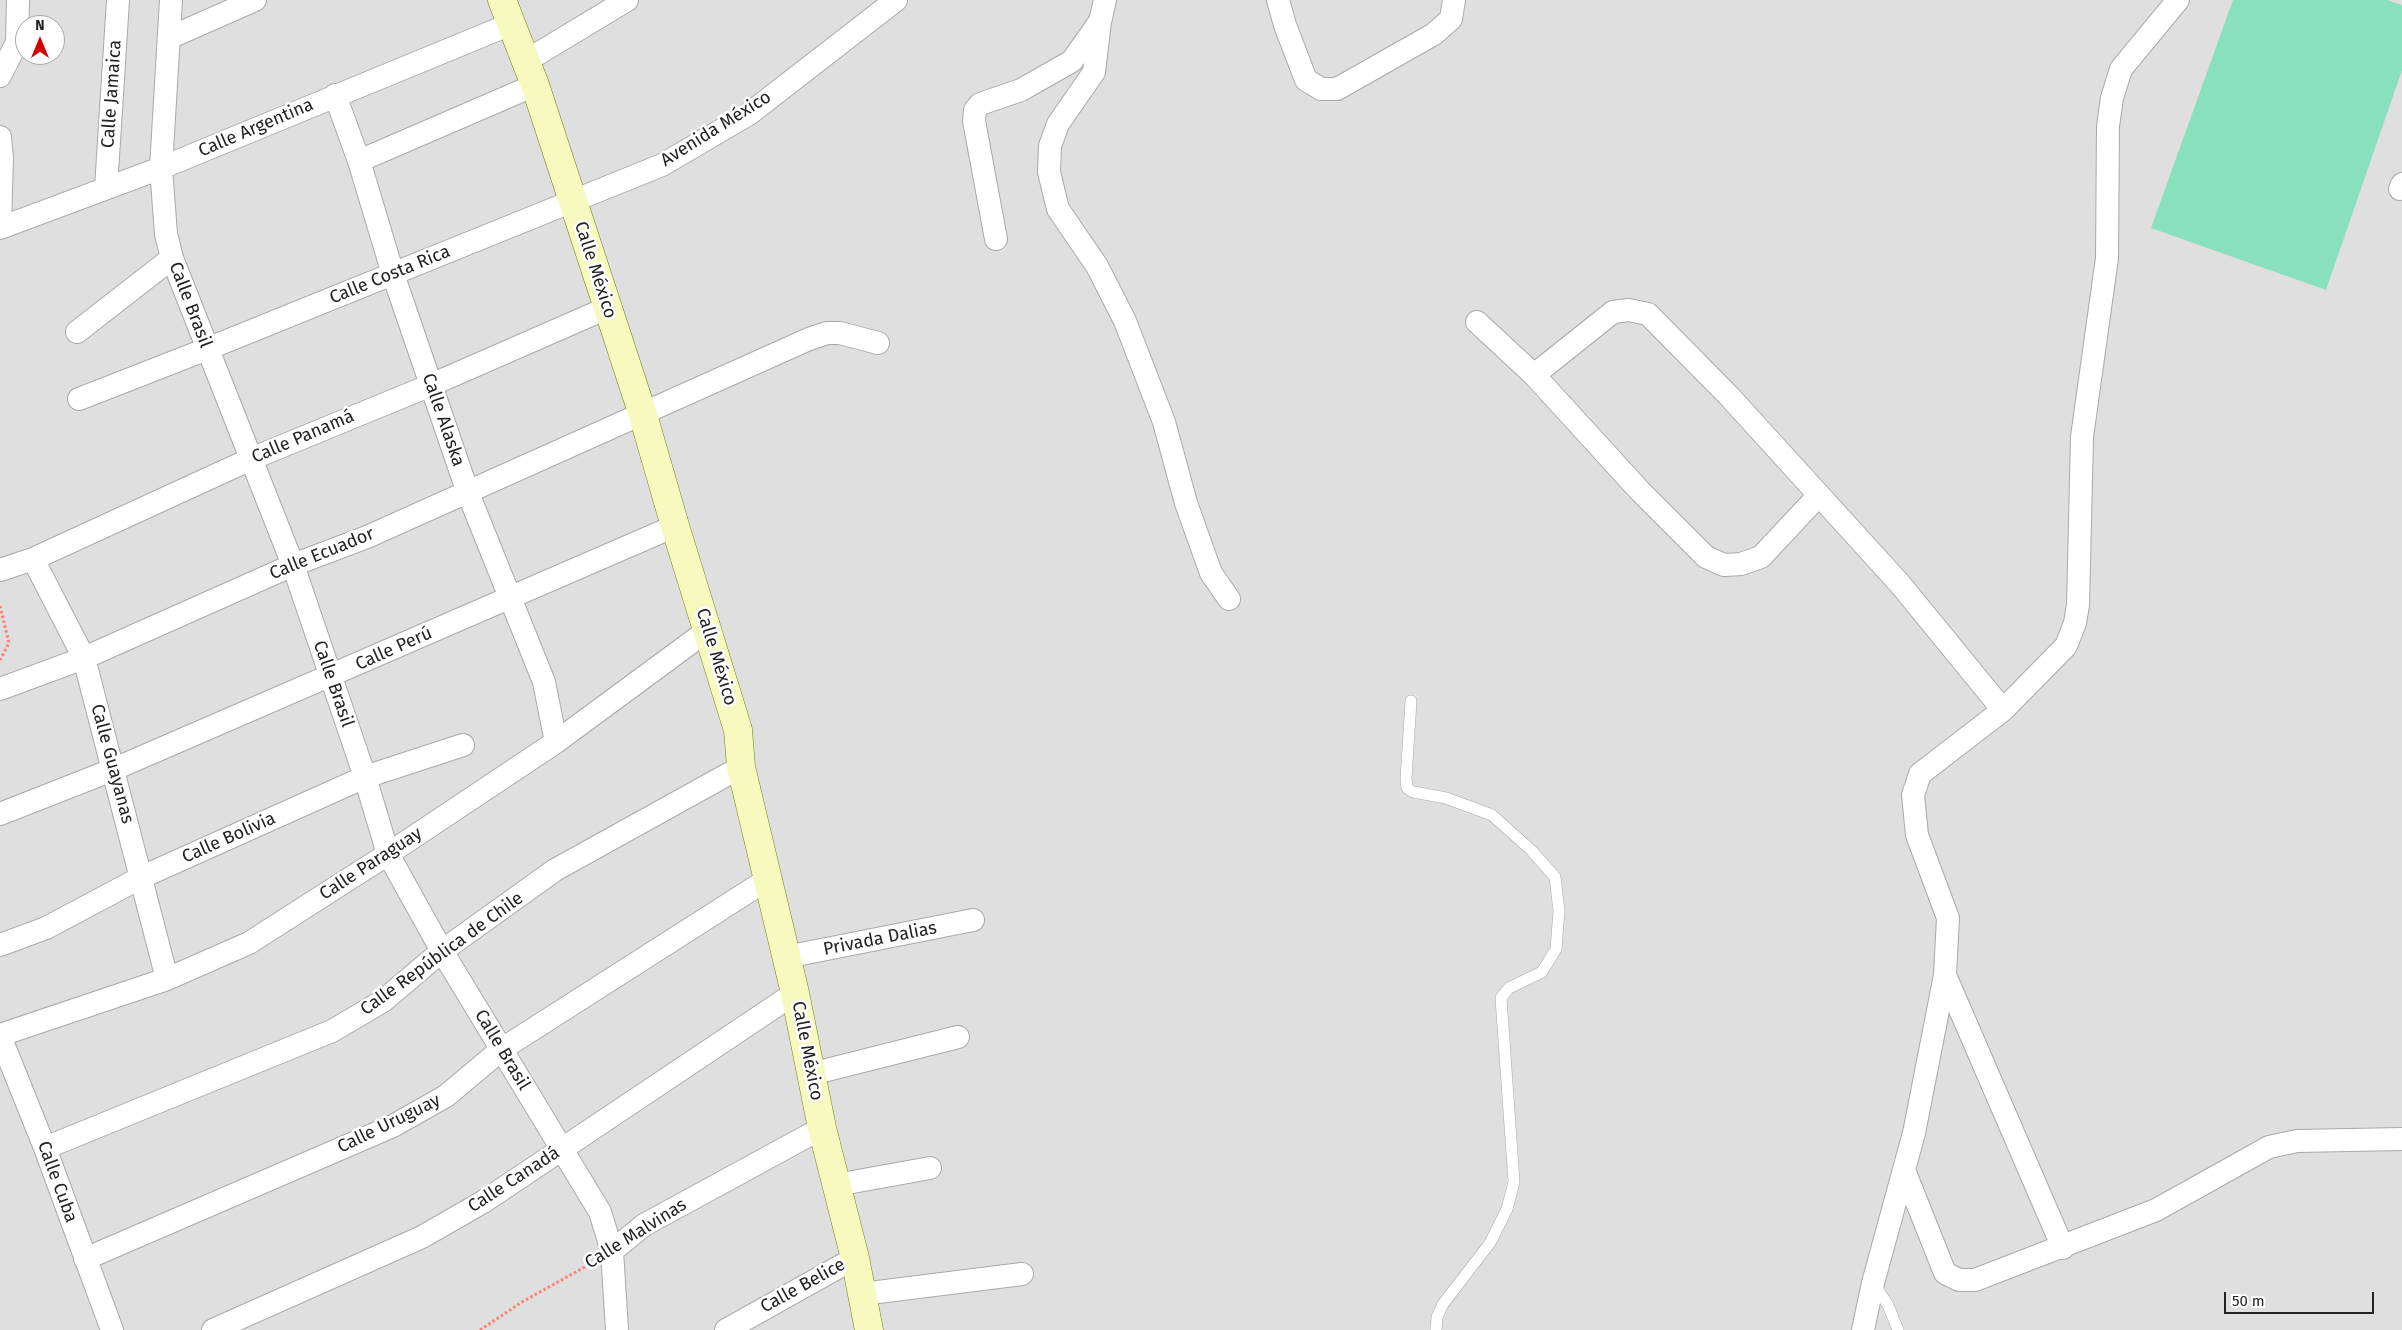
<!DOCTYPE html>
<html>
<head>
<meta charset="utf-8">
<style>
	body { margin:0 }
	#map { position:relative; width:2402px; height:1330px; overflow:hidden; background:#f2efe9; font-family:"Fira Sans",sans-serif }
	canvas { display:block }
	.north { position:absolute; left:15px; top:15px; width:50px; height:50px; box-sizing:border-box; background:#fff; border:1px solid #a7a7a7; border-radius:50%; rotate:0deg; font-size:14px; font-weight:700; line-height:20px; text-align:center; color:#222 }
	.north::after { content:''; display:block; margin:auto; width:18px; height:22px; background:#d40000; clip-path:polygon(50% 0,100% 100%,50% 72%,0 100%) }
	.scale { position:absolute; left:2224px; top:1292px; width:150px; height:22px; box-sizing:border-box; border:2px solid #222; border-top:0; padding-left:6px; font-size:15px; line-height:18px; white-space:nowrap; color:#222; -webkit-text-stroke:4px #fff; paint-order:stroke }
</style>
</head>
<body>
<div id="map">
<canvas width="2402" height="1330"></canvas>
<div class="north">N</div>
<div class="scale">50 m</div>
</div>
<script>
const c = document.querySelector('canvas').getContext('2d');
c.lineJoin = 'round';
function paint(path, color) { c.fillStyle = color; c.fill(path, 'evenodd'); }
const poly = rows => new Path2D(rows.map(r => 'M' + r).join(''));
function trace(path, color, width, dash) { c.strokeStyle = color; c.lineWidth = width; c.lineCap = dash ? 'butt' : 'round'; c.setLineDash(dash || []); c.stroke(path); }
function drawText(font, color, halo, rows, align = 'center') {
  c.font = font + ' "Fira Sans",sans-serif'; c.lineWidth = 5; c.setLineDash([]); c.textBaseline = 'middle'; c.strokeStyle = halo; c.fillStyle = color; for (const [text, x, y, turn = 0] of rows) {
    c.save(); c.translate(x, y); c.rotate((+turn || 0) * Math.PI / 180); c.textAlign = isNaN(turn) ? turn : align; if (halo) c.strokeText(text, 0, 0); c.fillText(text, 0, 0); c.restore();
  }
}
const residential = poly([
	[0,0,2402,0,2402,1330,0,1330],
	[25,25,55,25,55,55,25,55]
]);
const pitch = poly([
	[2233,0,2387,0,2402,5,2402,70,2326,290,2151,228]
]);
const path = poly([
	[0,606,9,643,0,660],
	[480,1330,522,1302,592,1263]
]);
const lane = poly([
	[1411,701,1406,779,1407,788,1413,792,1446,798,1492,815,1531,850,1555,877,1559,911,1556,949,1542,972,1509,988,1501,998,1514,1182,1507,1209,1490,1243,1443,1304,1437,1317,1436,1330],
	[1874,1284,1888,1305,1898,1330]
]);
const street = poly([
	[171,0,161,168,166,234,172,258,293,565,365,777,388,854,442,951,600,1212,612,1251,617,1330],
	[1105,0,1100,22,1094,72,1058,124,1050,146,1049,172,1058,209,1097,266,1125,321,1164,422,1186,503,1211,573,1229,599],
	[1278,0,1285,25,1306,80,1321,89,1337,89,1434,34,1451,19,1454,0],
	[171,37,255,0],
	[526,61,627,0],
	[0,76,17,42,18,0],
	[335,95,359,161,393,274,468,493,544,682,556,742],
	[0,137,2,158,0,224],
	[359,161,535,85],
	[106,188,118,0],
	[2400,189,2402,184],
	[0,228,161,168,511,24],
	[996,239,974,121,975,110,980,104,1021,90,1072,61,1098,24],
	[1477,322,1534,375,1640,491,1706,557,1724,565,1741,564,1761,557,1819,495],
	[77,332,172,258],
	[1534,375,1613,312,1629,310,1648,314,1729,396,1900,584,2003,710],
	[79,399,207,349,662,165,749,114,896,0],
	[33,559,84,658,167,979],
	[0,570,33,559,251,459,431,385,607,308],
	[0,689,84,658,293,565,367,537,809,339,827,333,840,333,878,343],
	[0,814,112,770,675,526],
	[0,945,46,928,142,877,365,777,463,745],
	[786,957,973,920],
	[1945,975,2063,1248],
	[0,1035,167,979,249,943,388,854,556,742,708,630],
	[0,1036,45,1148,112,1330],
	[811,1074,958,1037],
	[45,1148,332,1031,383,1001,442,951,555,870,741,767],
	[1904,1170,1945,1273,1959,1280,1975,1280,2156,1210,2269,1147,2297,1141,2402,1139],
	[836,1185,930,1168],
	[612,1251,644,1225,822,1128],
	[85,1259,393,1126,446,1096,502,1049,768,879],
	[862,1294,1022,1274],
	[213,1330,422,1237,483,1202,795,993],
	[726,1330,855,1258],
	[1863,1330,1873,1283,1914,1133,1945,975,1948,918,1917,835,1913,795,1920,774,2003,710,2066,646,2075,623,2078,605,2082,437,2107,258,2108,126,2112,98,2121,69,2178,0]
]);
const secondary = poly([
	[502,0,535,85,643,415,675,526,738,730,741,767,795,993,822,1128,855,1258,869,1330]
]);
const streetNames = [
	["Calle Jamaica",112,94,-86],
	["Calle Argentina",256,128,-23],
	["Avenida México",716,129,-32],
	["Calle México",595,270,72],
	["Calle Costa Rica",390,275,-22],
	["Calle Brasil",190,305,69],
	["Calle Alaska",443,420,71],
	["Calle Panamá",303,437,-23],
	["Calle Ecuador",322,554,-22],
	["Calle Perú",394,649,-24],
	["Calle México",716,657,73],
	["Calle Brasil",333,684,71],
	["Calle Guayanas",112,764,75],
	["Calle Bolivia",229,838,-24],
	["Calle Paraguay",371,864,-33],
	["Privada Dalias",880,939,-11],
	["Calle República de Chile",442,954,-36],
	["Calle Brasil",502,1050,59],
	["Calle México",807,1051,79],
	["Calle Uruguay",389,1124,-26],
	["Calle Canadá",514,1180,-33],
	["Calle Cuba",57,1182,70],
	["Calle Malvinas",636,1234,-32],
	["Calle Belice",803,1286,-29]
];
paint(residential, '#e0dfdf');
paint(pitch, '#88e0be');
trace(lane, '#a9a9a9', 12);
trace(street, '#a9a9a9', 24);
trace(secondary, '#707d05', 29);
trace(path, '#fa8072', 3, [2.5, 2.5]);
trace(lane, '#fff', 11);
trace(street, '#fff', 22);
trace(secondary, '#f7fabf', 28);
drawText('18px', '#222', '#fff', streetNames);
</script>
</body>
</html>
